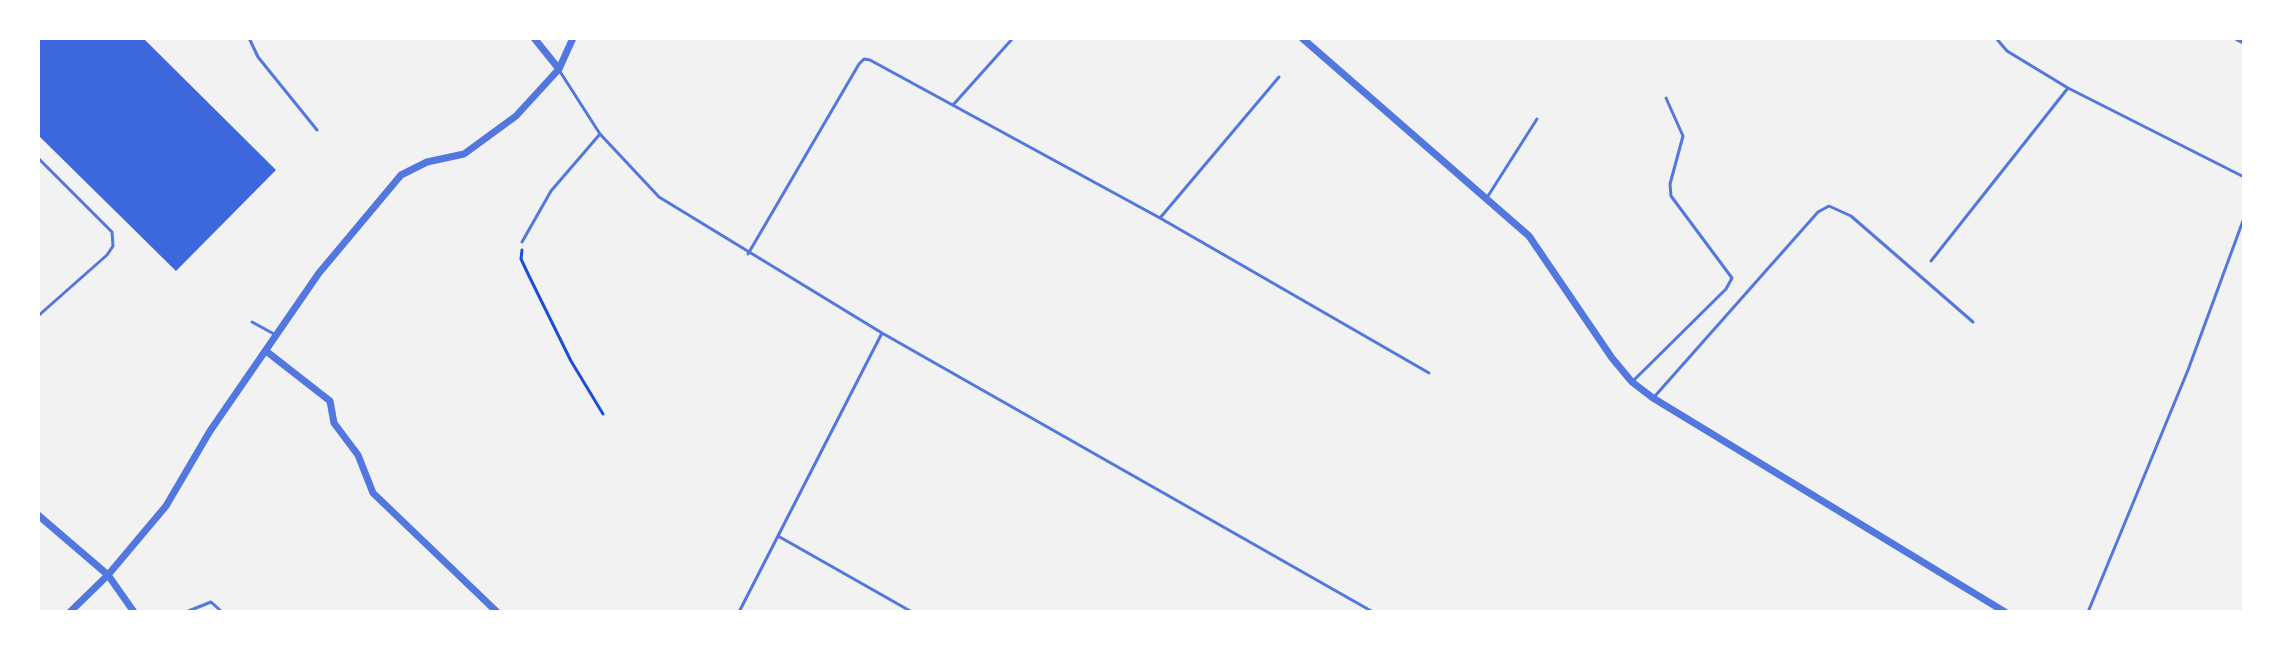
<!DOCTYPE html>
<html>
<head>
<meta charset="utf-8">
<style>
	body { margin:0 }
	#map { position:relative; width:2282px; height:650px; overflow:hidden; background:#f2f2f2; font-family:Ubuntu,sans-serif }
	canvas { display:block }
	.frame { position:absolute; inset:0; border:40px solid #fff; pointer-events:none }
</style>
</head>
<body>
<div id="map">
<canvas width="2282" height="650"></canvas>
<div class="frame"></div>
</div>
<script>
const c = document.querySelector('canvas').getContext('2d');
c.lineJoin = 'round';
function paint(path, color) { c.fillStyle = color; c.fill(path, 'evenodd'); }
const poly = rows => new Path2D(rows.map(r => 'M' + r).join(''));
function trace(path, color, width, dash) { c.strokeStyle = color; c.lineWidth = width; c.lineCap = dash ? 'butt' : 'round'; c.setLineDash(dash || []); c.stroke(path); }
const building = poly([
	[38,38,143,38,276,170,176,271,38,135]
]);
const path = poly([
	[522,250,521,259,530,278,571,361,603,414]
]);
const service = poly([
	[249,38,258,57,317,130],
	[1996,38,2007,51,2068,88,2244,177],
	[559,70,600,134,659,197,882,333,1373,612],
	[953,105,1013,38],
	[38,158,112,232,113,246,107,255,38,316],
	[1488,196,1537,119],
	[1160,218,1279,77],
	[522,242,551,191,600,134],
	[748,254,859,64,864,59,870,60,1160,218,1429,373],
	[1931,261,2068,88],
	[252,322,274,334],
	[1633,381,1726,289,1732,278,1671,196,1670,184,1683,136,1666,98],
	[1655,396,1818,212,1829,206,1851,216,1973,322],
	[778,536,912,612],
	[186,612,211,602,222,612],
	[739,612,882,333],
	[2088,612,2188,370,2244,218]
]);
const minor = poly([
	[534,38,559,69],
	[1302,38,1529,236,1612,358,1632,382,1653,398,2005,612],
	[2238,38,2244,41],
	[266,351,330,401,334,423,358,455,373,493,497,612],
	[38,515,108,575,134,612],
	[70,612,108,575,166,506,210,431,319,273,401,175,427,162,464,154,516,116,559,69,573,38]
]);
paint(building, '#3d67dc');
trace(path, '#1d4ed8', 3);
trace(service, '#5277de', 3);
trace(minor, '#5277de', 7);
</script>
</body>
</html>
